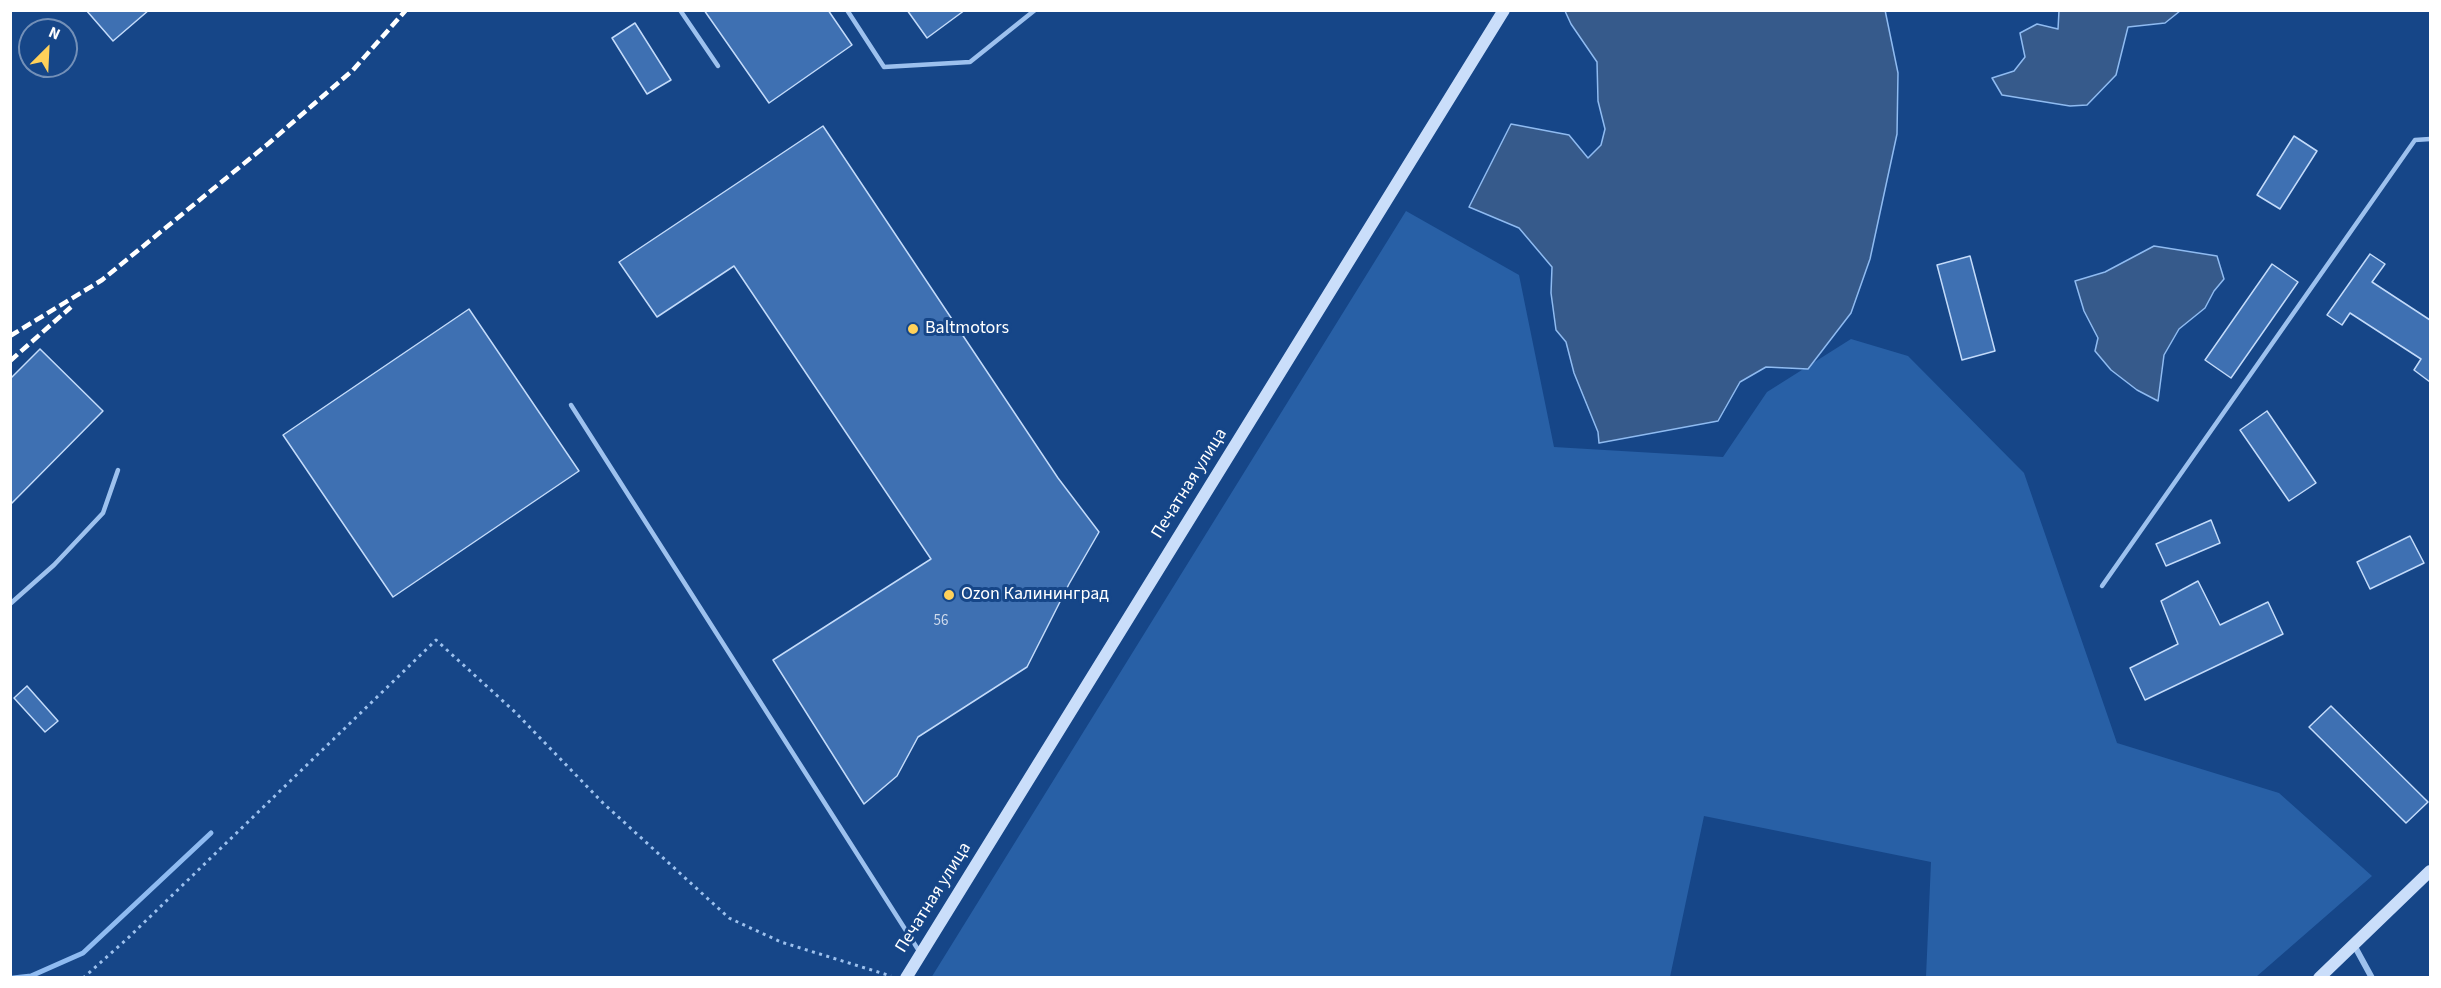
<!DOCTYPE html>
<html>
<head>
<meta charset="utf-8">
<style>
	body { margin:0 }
	#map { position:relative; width:2441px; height:988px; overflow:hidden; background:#164688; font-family:"Source Sans 3",sans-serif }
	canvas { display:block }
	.frame { position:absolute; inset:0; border:12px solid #fff; pointer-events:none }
	.north { position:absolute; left:18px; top:18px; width:60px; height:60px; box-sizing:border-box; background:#164688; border:2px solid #7390b8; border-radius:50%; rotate:24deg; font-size:16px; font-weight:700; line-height:24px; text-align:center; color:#fff }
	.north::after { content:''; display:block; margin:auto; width:21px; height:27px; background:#ffd15a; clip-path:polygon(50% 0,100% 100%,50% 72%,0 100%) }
</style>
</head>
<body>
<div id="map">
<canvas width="2441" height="988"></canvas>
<div class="frame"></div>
<div class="north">N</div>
</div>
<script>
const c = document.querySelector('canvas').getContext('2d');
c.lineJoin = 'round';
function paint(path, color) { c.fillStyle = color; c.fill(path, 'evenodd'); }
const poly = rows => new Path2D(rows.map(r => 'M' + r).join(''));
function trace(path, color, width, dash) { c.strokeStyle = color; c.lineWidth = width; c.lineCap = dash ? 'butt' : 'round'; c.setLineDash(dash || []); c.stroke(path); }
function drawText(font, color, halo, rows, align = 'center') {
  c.font = font + ' "Source Sans 3",sans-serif'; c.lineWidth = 6; c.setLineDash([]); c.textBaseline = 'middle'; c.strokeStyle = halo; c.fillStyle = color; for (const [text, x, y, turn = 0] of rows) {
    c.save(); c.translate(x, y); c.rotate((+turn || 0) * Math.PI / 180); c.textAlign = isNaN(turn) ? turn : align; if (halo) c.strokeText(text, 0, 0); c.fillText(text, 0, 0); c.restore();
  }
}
const green = poly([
	[1406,211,1519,275,1554,447,1723,457,1767,392,1851,339,1908,356,2024,473,2117,743,2279,793,2372,876,2256,977,1926,977,1931,862,1704,816,1670,977,931,978]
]);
const water = poly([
	[1885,10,1898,73,1897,134,1870,259,1851,313,1808,369,1766,367,1740,382,1718,421,1599,443,1598,432,1574,373,1566,342,1556,330,1551,293,1552,267,1519,228,1469,207,1511,124,1569,135,1588,158,1601,145,1605,129,1598,101,1597,62,1571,24,1565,11,1885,10],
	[2059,11,2059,10,2180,11,2165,23,2128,27,2116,75,2087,105,2070,106,2002,95,1992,78,2014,71,2025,57,2020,33,2037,24,2058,29,2059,11],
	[2154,246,2217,256,2224,279,2214,291,2205,308,2179,329,2164,355,2158,401,2137,390,2111,370,2095,351,2098,338,2084,311,2075,281,2105,272,2154,246]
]);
const stream = poly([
	[13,978,31,976,83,953,211,833]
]);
const building = poly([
	[86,10,149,10,113,41,86,10],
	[704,10,828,10,852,45,769,103,704,10],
	[907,10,965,10,927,38,907,10],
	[635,23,671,80,647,94,612,38,635,23],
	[823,126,1058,478,1099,532,1069,584,1027,667,918,737,897,776,864,804,773,660,931,559,734,266,657,317,619,262,823,126],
	[2294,136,2317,151,2280,209,2257,195,2294,136],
	[2370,254,2385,264,2372,282,2430,320,2430,382,2414,370,2421,359,2350,313,2342,325,2327,315,2370,254],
	[1970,256,1995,351,1962,360,1937,265,1970,256],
	[2272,264,2298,282,2231,378,2205,360,2272,264],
	[469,309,579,471,393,597,283,435,469,309],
	[40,349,103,411,10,505,10,379,40,349],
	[2267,411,2316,483,2289,501,2240,430,2267,411],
	[2211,520,2220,543,2166,566,2156,544,2211,520],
	[2410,536,2424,563,2370,589,2357,562,2410,536],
	[2198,581,2220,625,2268,602,2283,634,2145,700,2130,668,2178,644,2161,601,2198,581],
	[27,686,58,721,45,732,14,698,27,686],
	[2331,706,2428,802,2406,823,2309,727,2331,706]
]);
const path = poly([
	[83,978,127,939,436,640,515,712,603,803,729,918,781,942,891,976]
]);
const lane = poly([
	[680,10,718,66],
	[847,10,884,67,970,62,1035,10],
	[571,405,919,951],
	[2102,586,2415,140,2430,139],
	[10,604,54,565,103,513,118,470]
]);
const street = poly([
	[2354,945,2372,978]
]);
const secondary = poly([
	[906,978,1504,10],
	[2319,978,2430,871]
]);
const rail = poly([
	[10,336,102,280,269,143,353,70,406,10],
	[10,361,71,307]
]);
const markers = [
	[913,329,6,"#ffd15a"],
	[949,595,6,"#ffd15a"]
];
const numberNames = [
	["56",941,622]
];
const poiNames = [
	["Baltmotors",925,329],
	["Ozon Калининград",961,595]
];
const streetNames = [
	["Печатная улица",1190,484,-58],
	["Печатная улица",934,898,-58]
];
paint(green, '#2860a6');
paint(water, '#365a8b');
trace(water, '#8fbbf1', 1.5);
trace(stream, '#8fbbf1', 5);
paint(building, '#3e70b2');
trace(building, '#c3dbfa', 1.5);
trace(path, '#9dc1ee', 3, [3, 4.5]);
trace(lane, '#9dc1ee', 4.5);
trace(street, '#9dc1ee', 6);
trace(secondary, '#cadefa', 12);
trace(rail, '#fff', 4.5, [10, 4.5]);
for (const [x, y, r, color] of markers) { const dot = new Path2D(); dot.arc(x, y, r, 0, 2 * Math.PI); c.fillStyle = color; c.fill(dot); trace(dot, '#164688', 2); }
drawText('15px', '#cfdbec', null, numberNames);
drawText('18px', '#fff', '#164688', poiNames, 'left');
drawText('18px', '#fff', '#164688', streetNames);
</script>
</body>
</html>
